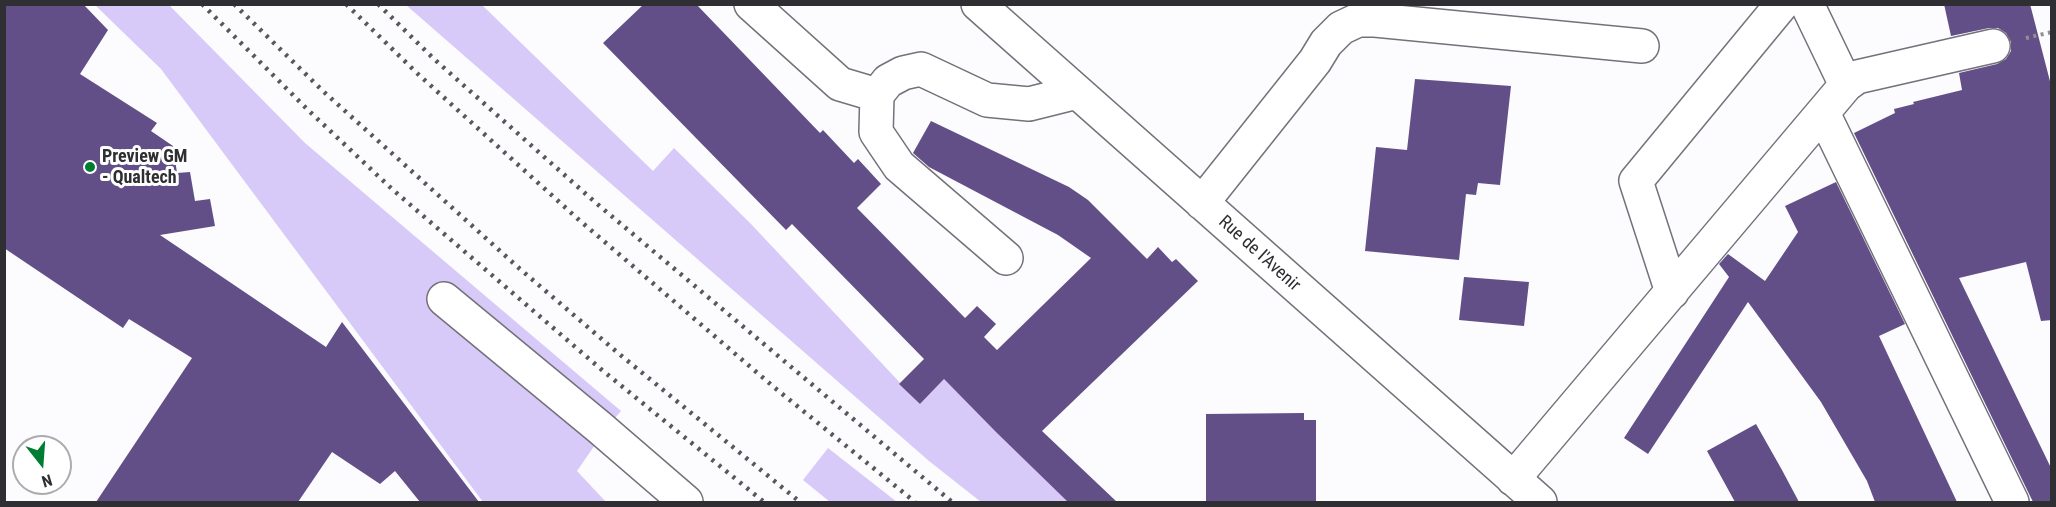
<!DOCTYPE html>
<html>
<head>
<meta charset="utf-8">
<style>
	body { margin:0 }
	#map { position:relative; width:2056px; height:507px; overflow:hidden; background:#fcfbfe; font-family:"Roboto Condensed",sans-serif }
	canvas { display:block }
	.frame { position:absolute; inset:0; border:6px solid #2f2e32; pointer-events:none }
	.north { position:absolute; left:12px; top:435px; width:60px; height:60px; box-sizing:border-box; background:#fff; border:2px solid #acabad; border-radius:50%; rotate:163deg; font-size:16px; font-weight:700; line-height:24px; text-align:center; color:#2f2e32 }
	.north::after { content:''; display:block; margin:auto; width:21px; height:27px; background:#017c33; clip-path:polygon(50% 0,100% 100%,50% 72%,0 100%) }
</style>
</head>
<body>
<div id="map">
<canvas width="2056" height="507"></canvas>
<div class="frame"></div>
<div class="north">N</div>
</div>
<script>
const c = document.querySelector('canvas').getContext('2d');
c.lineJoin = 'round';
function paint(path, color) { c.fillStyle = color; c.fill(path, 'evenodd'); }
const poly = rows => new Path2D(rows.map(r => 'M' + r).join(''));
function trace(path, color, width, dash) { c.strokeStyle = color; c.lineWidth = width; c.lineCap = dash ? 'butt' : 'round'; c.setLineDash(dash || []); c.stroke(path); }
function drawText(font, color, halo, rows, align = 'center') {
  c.font = font + ' "Roboto Condensed",sans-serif'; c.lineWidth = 6; c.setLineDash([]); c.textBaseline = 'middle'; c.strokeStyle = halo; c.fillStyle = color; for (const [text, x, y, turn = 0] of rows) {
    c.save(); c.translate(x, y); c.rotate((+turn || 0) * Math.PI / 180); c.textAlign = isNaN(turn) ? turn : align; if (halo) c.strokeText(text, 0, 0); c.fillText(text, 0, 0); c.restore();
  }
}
const green = poly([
	[95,5,169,5,305,143,621,411,608,426,577,471,606,502,483,502,161,69],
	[406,5,482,5,653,171,674,148,751,224,920,404,944,379,1070,502,981,502,929,461],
	[828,448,897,502,830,502,803,480]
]);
const building = poly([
	[4,4,83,4,108,30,80,74,157,123,151,131,173,146,177,173,190,172,195,201,210,199,215,226,160,235,326,347,342,322,479,502,420,502,395,471,380,484,332,452,298,502,96,502,192,358,129,319,123,328,4,248],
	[644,4,696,4,820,133,823,130,854,163,858,159,881,184,857,208,965,318,977,306,996,324,984,337,997,350,1091,258,1058,235,929,167,913,153,931,121,1069,187,1088,200,1147,259,1158,247,1172,262,1176,259,1198,281,1042,431,1117,502,1068,502,996,432,944,379,920,404,899,384,924,359,792,224,786,230,603,43],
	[1944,4,2030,4,2052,89,2052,320,2041,321,2026,262,1959,278,2052,470,2052,502,2033,502,1854,133,1895,113,1894,109,1914,104,1913,102,1962,90,1959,73,1997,64,2006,59,2011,51,2011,42,2006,33,1998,28,1989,28,1951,36],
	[1415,79,1511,86,1500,185,1478,183,1476,195,1466,194,1459,260,1365,251,1376,147,1407,150],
	[1836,182,1905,324,1879,336,1957,502,1875,502,1867,481,1821,402,1748,302,1648,454,1624,438,1729,277,1719,264,1728,254,1765,281,1798,232,1785,206],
	[1464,277,1529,282,1524,326,1459,320],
	[1304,413,1304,420,1316,420,1316,502,1206,502,1206,414],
	[1756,424,1782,470,1799,502,1735,502,1707,451]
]);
const path = poly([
	[2026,38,2052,32]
]);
const minor = poly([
	[751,4,840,84,877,95],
	[978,4,1540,502],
	[1807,4,1846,85],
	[1823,113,2012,502],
	[1202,203,1315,61,1326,43,1341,28,1358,20,1375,20,1642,46],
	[1006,258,899,166,876,132,877,95,888,81,903,73,921,69,987,100,1029,104,1077,92],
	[1672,292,1636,181,1782,4],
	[444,299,599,427,686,502],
	[1513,479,1846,85,1857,77,1993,46]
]);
const rail = poly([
	[202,4,308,110,392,189,602,370,764,502],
	[234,4,324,92,520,269,618,353,800,502],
	[346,4,419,75,578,219,775,388,915,502],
	[378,4,434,59,596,203,952,502]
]);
const markers = [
	[90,167,6,"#017c33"]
];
const poiNames = [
	["Preview GM",102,157],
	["- Qualtech",102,178]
];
const streetNames = [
	["Rue de l'Avenir",1259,254,42]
];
paint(green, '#d8caf8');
paint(building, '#624f87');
trace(minor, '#74717a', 36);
trace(path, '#919093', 4, [3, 4.5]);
trace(minor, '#fff', 33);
trace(rail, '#58575b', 4.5, [3, 6]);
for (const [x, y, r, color] of markers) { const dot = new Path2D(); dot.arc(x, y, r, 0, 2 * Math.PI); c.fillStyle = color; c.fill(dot); trace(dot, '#fff', 2); }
drawText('bold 18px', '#2f2e32', '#fff', poiNames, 'left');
drawText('18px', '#2f2e32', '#fff', streetNames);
</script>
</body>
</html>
